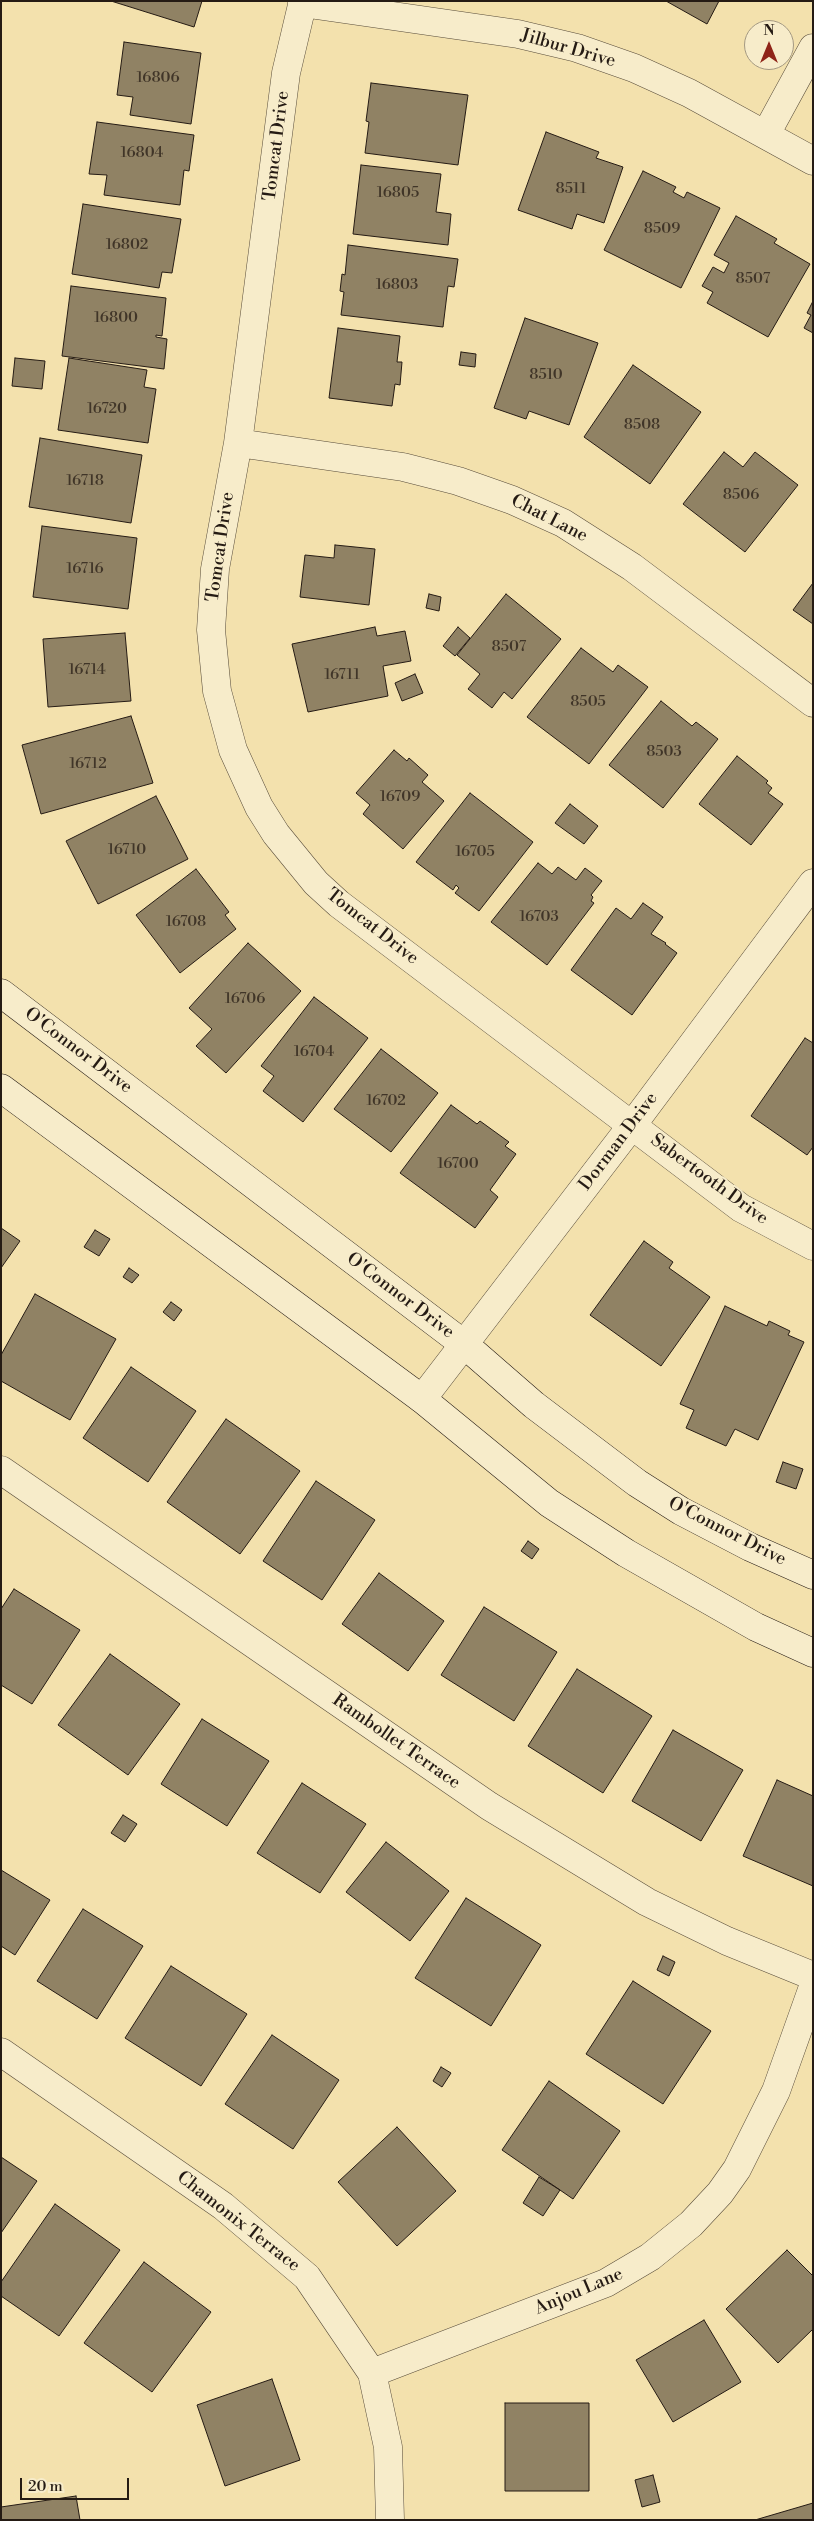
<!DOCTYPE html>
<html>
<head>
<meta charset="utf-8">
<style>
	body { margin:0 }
	#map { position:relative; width:814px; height:2521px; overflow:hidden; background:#f3e1ad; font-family:"Libre Bodoni",serif }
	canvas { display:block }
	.frame { position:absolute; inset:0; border:2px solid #251b14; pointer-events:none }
	.north { position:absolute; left:744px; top:20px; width:50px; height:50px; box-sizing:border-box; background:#f7ecca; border:1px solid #a39881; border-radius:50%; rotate:0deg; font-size:14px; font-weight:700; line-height:20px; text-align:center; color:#251b14 }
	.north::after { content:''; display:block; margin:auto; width:18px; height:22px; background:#8f2418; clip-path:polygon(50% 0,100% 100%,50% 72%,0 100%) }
	.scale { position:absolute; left:20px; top:2478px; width:109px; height:22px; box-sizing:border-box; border:2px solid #251b14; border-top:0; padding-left:6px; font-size:15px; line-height:18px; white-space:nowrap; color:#251b14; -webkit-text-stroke:4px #f7ecca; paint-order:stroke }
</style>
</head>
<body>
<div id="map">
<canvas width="814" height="2521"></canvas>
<div class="frame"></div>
<div class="north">N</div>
<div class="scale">20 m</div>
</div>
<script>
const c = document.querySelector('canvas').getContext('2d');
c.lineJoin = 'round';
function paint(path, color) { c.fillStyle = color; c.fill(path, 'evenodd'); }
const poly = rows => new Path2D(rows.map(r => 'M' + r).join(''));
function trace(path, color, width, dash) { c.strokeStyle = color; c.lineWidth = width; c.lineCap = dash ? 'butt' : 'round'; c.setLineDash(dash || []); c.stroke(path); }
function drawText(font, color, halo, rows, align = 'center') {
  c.font = font + ' "Libre Bodoni",serif'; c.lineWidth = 4; c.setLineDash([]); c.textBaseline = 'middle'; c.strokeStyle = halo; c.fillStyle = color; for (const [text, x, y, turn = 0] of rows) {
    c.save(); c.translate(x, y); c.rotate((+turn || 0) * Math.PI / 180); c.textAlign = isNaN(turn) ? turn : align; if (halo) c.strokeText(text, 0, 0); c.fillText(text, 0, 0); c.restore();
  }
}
const building = poly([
	[111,1,202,1,194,27,111,1],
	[666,1,719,1,707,24,666,1],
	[124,42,201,53,191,124,130,115,133,97,117,95,124,42],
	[371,83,468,95,458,165,365,153,369,122,366,121,371,83],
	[97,122,194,135,189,171,184,170,180,205,104,195,107,175,89,174,97,122],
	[546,132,599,152,596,158,623,167,604,223,577,214,572,229,518,210,546,132],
	[361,165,441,174,436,212,451,214,448,245,353,234,361,165],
	[643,171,676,187,673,192,684,198,687,192,720,208,681,288,604,250,643,171],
	[83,204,181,219,172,273,162,272,159,288,72,274,83,204],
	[736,216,777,239,774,243,810,264,768,337,707,303,713,292,702,286,713,267,724,273,729,263,714,255,736,216],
	[348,245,458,259,454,287,448,286,443,327,341,315,344,292,340,291,342,274,345,275,348,245],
	[71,286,166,298,162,336,156,335,156,337,167,339,164,369,62,356,71,286],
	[813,301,813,333,804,328,811,315,807,313,813,301],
	[525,318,598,343,569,425,529,411,526,419,494,408,525,318],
	[338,328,400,336,397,362,402,362,400,385,395,384,392,406,329,398,338,328],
	[461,352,476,354,475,367,459,365,461,352],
	[15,358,45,361,42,389,12,386,15,358],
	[69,358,147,370,144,387,156,389,148,443,58,430,69,358],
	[633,365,701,412,650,484,584,437,633,365],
	[40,438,142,455,131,523,29,507,40,438],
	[724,452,743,467,755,452,798,485,745,552,683,504,724,452],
	[42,526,137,538,128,609,33,597,42,526],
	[335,545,375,549,369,605,300,597,305,555,334,558,335,545],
	[813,583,813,624,793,610,813,583],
	[429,594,441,597,439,611,426,608,429,594],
	[506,594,561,639,512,699,504,692,492,708,468,689,480,674,457,655,506,594],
	[375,627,377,636,405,631,411,661,383,666,388,696,308,712,292,644,375,627],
	[458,627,470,638,455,656,443,646,458,627],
	[125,633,131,701,48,707,43,639,125,633],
	[581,648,613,672,618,665,648,687,589,764,527,717,581,648],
	[415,674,423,693,402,701,395,683,415,674],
	[661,701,692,726,696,722,718,739,663,808,609,765,661,701],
	[131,716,153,783,41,814,22,745,131,716],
	[394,750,407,761,409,758,428,775,422,782,444,801,403,849,363,814,370,805,356,793,394,750],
	[737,756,768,781,766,783,772,788,768,793,783,804,751,845,699,804,737,756],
	[470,793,533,842,479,911,455,893,459,888,456,885,453,890,416,862,470,793],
	[156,796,188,859,98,904,66,841,156,796],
	[570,804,598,826,584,844,555,823,570,804],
	[538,863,552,874,558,867,576,880,585,868,602,881,591,895,593,897,591,901,594,903,547,965,491,922,538,863],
	[196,869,229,912,225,915,236,929,180,973,136,915,196,869],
	[643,903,663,917,651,934,666,943,665,944,677,953,632,1015,571,970,616,908,631,919,643,903],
	[248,943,301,991,226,1073,196,1046,212,1029,189,1008,248,943],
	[314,997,368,1038,303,1122,263,1091,274,1076,261,1066,314,997],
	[805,1038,813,1043,813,1147,807,1155,751,1116,805,1038],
	[381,1049,438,1093,391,1152,334,1109,381,1049],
	[451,1105,477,1124,480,1121,509,1142,505,1146,516,1154,490,1190,498,1197,475,1228,400,1173,451,1105],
	[1,1228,20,1241,1,1268,1,1228],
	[95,1230,110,1239,99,1256,84,1247,95,1230],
	[644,1241,673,1262,669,1268,710,1297,661,1366,590,1315,644,1241],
	[129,1268,139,1275,132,1283,123,1277,129,1268],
	[35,1294,116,1339,70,1420,1,1381,1,1355,35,1294],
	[171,1302,182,1310,174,1321,163,1312,171,1302],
	[725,1306,767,1326,769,1321,790,1331,788,1335,804,1342,758,1440,735,1429,726,1446,686,1428,694,1410,680,1404,725,1306],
	[131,1367,196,1411,148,1482,83,1438,131,1367],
	[226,1419,300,1471,240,1554,167,1502,226,1419],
	[783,1462,803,1469,796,1489,776,1482,783,1462],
	[316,1481,375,1520,322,1600,263,1561,316,1481],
	[528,1541,539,1549,532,1559,521,1551,528,1541],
	[379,1573,444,1621,408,1671,342,1624,379,1573],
	[14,1589,80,1630,32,1704,1,1685,1,1609,14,1589],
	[484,1607,557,1652,514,1721,441,1675,484,1607],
	[110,1654,180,1704,128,1775,58,1725,110,1654],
	[577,1669,652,1716,603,1793,528,1746,577,1669],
	[202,1719,269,1761,227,1826,161,1784,202,1719],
	[673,1730,743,1770,701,1841,632,1801,673,1730],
	[777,1780,813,1796,813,1886,743,1856,777,1780],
	[302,1783,366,1824,320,1893,257,1853,302,1783],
	[123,1815,137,1824,125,1842,111,1833,123,1815],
	[386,1842,449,1891,410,1941,346,1892,386,1842],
	[1,1870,50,1900,15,1955,1,1946,1,1870],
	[466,1898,541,1945,491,2026,415,1978,466,1898],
	[83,1909,143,1946,97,2019,37,1981,83,1909],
	[663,1956,675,1962,669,1976,657,1970,663,1956],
	[171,1966,247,2014,201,2086,125,2038,171,1966],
	[633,1981,711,2031,663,2104,586,2054,633,1981],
	[272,2035,339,2080,293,2149,225,2104,272,2035],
	[441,2067,451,2073,442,2087,433,2081,441,2067],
	[549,2081,620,2131,573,2199,502,2150,549,2081],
	[397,2127,456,2191,397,2246,338,2182,397,2127],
	[1,2157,37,2181,1,2233,1,2157],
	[539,2177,560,2190,543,2216,523,2203,539,2177],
	[55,2204,120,2250,59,2336,1,2296,1,2282,55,2204],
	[787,2250,813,2276,813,2329,778,2363,726,2309,787,2250],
	[144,2262,211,2312,152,2392,84,2343,144,2262],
	[704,2320,741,2382,673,2422,636,2360,704,2320],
	[272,2379,300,2460,225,2486,197,2405,272,2379],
	[505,2403,589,2403,589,2491,505,2491,505,2403],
	[653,2475,660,2502,642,2507,635,2480,653,2475],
	[76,2496,80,2520,1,2520,1,2507,76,2496],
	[813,2503,813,2520,755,2520,813,2503]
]);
const street = poly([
	[303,1,286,73,238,443,215,569,211,630,217,691,233,750,259,807,276,834,316,883,339,904,741,1208,813,1246],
	[302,3,518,34,577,48,634,68,689,93,813,161],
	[766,134,813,48],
	[238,443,403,467,458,481,512,500,563,523,632,567,813,703],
	[422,1399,633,1124,813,883],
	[1,1470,489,1806,647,1902,727,1941,813,1976],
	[1,2052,223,2206,307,2277,372,2373,388,2447,390,2520],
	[372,2373,606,2283,650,2257,691,2224,720,2193,737,2169,776,2091,813,1987]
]);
const secondary = poly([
	[1,993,465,1345,534,1405,637,1483,681,1511,750,1547,813,1575],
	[1,1088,422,1399,549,1503,626,1553,756,1627,813,1653]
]);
const numberNames = [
	["16806",158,78],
	["16804",142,153],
	["8511",571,189],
	["16805",398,193],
	["8509",662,229],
	["16802",127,245],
	["8507",753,279],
	["16803",397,285],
	["16800",116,318],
	["8510",546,375],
	["16720",107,409],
	["8508",642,425],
	["16718",85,481],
	["8506",741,495],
	["16716",85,569],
	["8507",509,647],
	["16714",87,670],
	["16711",342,675],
	["8505",588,702],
	["8503",664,752],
	["16712",88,764],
	["16709",400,797],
	["16710",127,850],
	["16705",475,852],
	["16703",539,917],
	["16708",186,922],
	["16706",245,999],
	["16704",314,1052],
	["16702",386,1101],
	["16700",458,1164]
];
const streetNames = [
	["Jilbur Drive",568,49,16],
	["Tomcat Drive",277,146,-83],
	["Chat Lane",549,519,27],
	["Tomcat Drive",221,547,-82],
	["Tomcat Drive",372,927,38],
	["O'Connor Drive",78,1051,37],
	["Dorman Drive",619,1142,-53],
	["Sabertooth Drive",709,1180,36],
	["O'Connor Drive",400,1296,37],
	["O'Connor Drive",727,1532,27],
	["Rambollet Terrace",396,1742,35],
	["Chamonix Terrace",238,2222,38],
	["Anjou Lane",579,2292,-23]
];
paint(building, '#908264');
trace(building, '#251b14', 1);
trace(street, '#584c3a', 29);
trace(secondary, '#251b14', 29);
trace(street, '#f7ecca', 28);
trace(secondary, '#f7ecca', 28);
drawText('15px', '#403528', null, numberNames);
drawText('18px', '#251b14', '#f7ecca', streetNames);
</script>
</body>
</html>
